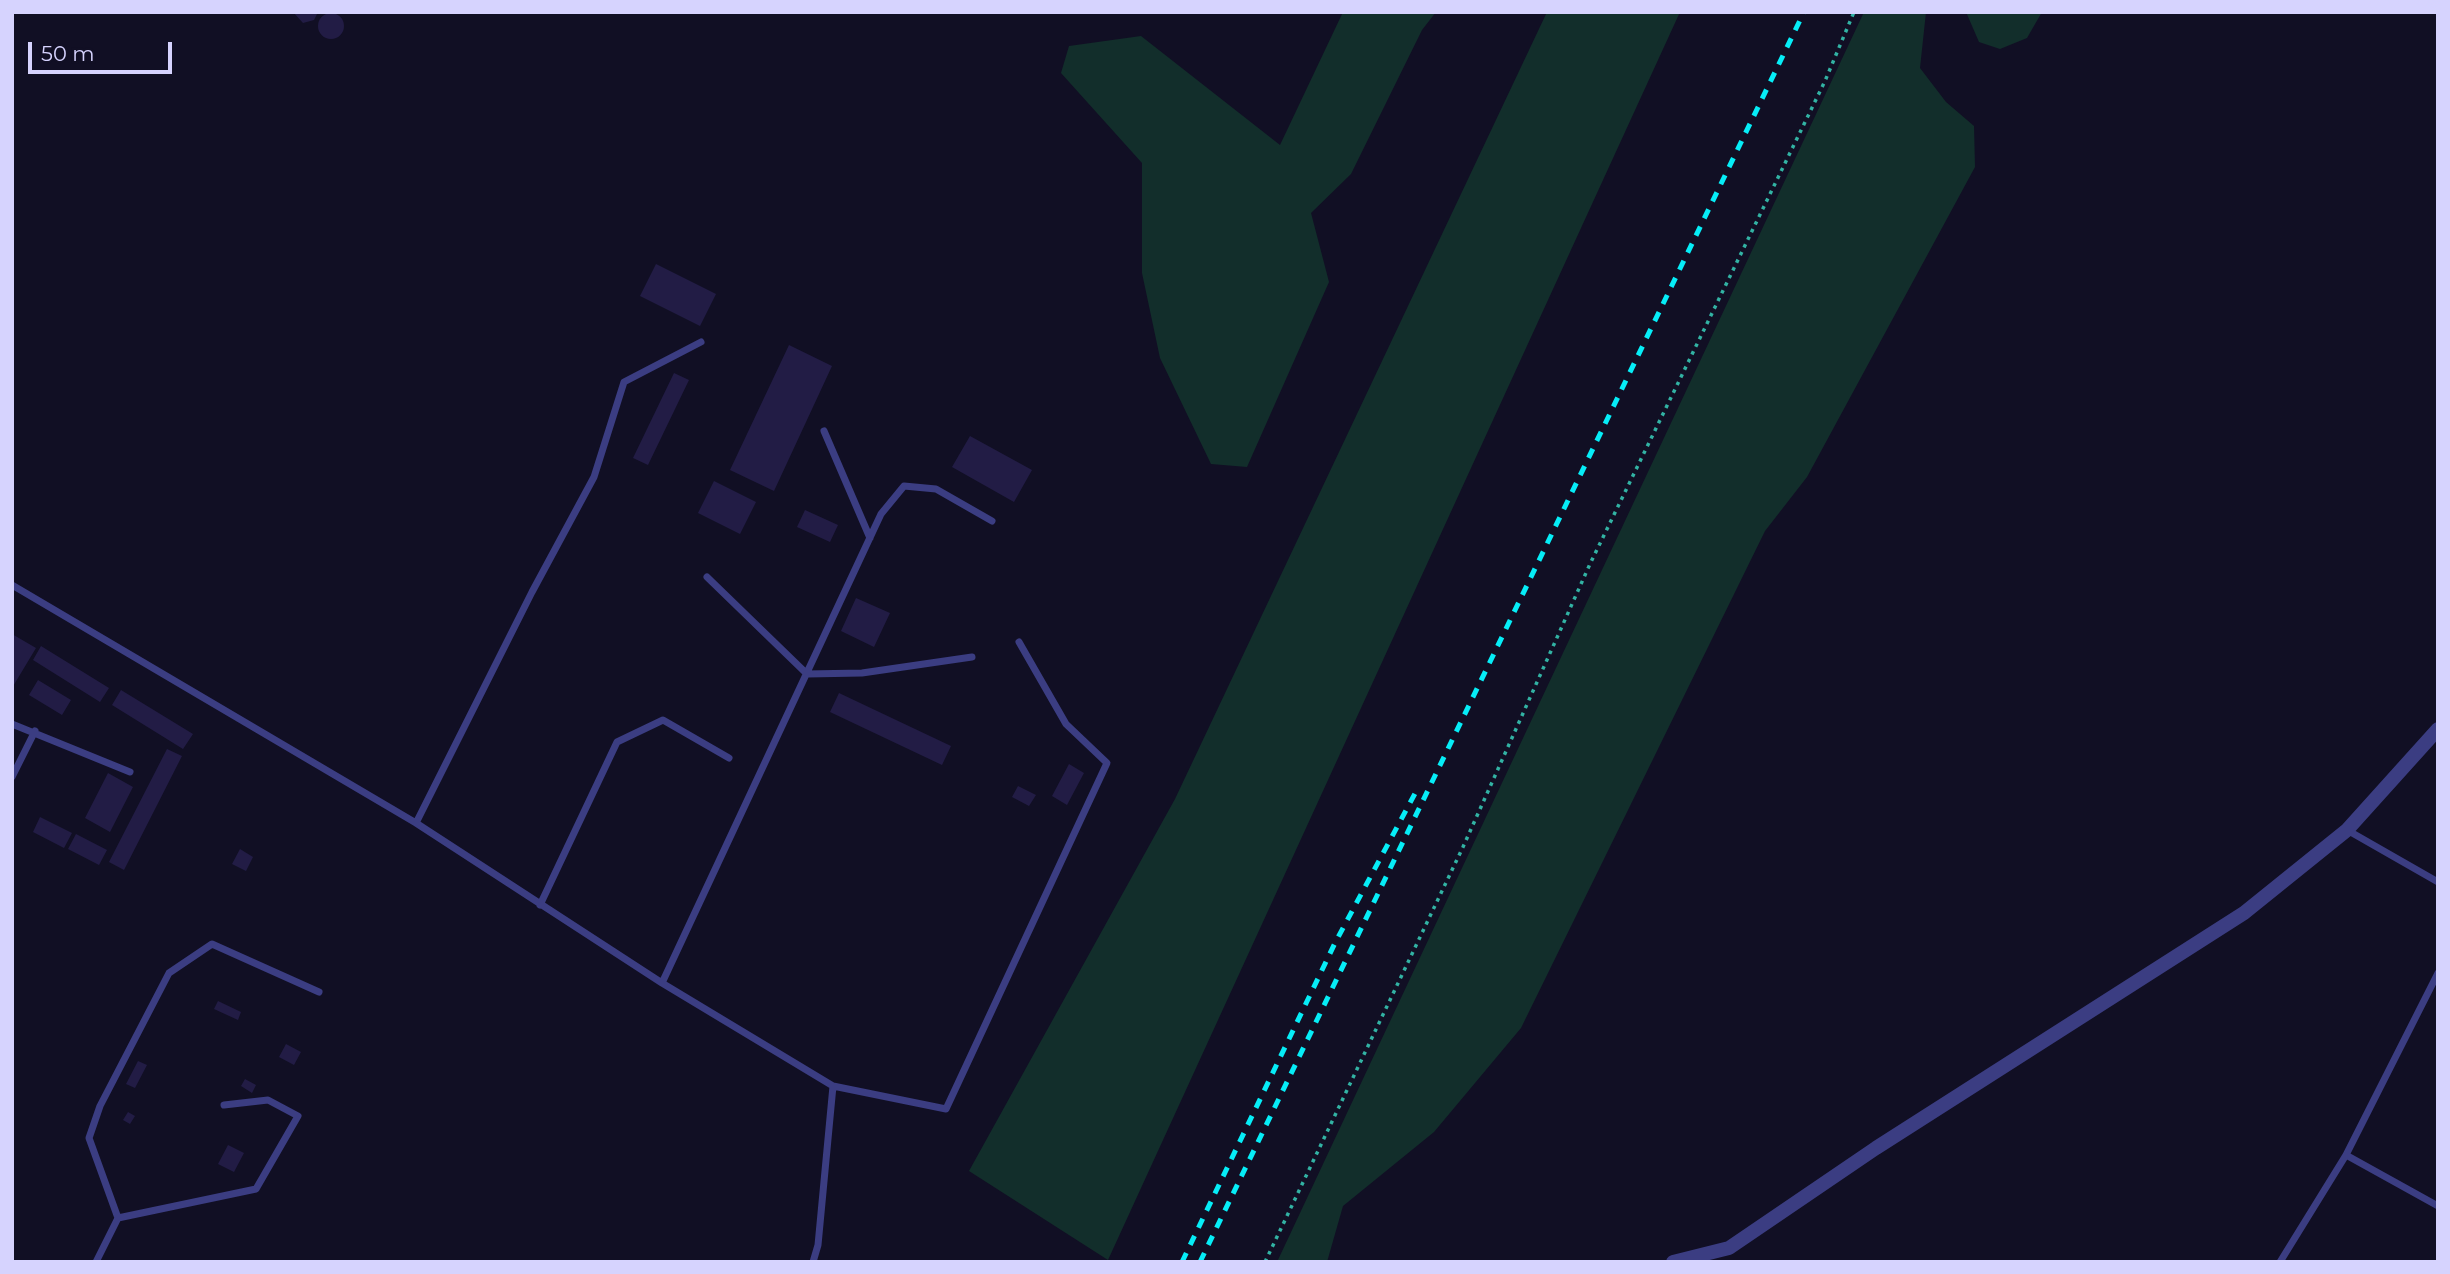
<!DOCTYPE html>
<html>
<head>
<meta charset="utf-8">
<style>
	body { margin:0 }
	#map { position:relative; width:2450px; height:1274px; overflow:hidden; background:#110f24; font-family:Montserrat,sans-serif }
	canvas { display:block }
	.frame { position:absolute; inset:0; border:14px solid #d6d3fe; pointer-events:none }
	.scale { position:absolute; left:28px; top:42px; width:144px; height:32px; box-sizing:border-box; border:4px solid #d6d3fe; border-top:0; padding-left:9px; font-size:21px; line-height:24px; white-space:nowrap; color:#d6d3fe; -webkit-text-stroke:5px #110f24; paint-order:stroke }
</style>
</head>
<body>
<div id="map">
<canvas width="2450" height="1274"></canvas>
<div class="frame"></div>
<div class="scale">50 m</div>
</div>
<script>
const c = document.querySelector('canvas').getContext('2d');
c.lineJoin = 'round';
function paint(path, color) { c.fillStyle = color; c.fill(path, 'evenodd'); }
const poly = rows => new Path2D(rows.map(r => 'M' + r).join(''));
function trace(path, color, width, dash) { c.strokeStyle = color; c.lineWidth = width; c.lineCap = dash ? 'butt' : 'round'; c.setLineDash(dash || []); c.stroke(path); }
const green = poly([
	[1343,12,1436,12,1422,30,1351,174,1311,213,1329,282,1247,467,1211,464,1160,358,1142,273,1142,163,1061,73,1069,46,1141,36,1280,145],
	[1547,12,1680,12,1108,1260,969,1171,1175,799],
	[1864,12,1926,12,1920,68,1946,102,1974,126,1975,167,1807,477,1765,531,1521,1028,1434,1132,1343,1206,1327,1262,1277,1262],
	[1966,12,2042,12,2027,38,2000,49,1979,42]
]);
const building = poly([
	[293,12,318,12,314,20,303,23],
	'318 26a13 13 0 1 1 26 0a13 13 0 1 1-26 0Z',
	[656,264,716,294,700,326,640,296],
	[789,345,832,366,774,491,730,470],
	[674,373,689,380,648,465,633,458],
	[970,436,1032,470,1014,502,952,467],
	[714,481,756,502,740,534,698,513],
	[805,510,838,525,830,542,797,527],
	[856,598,890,613,874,647,841,631],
	[12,634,36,648,12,688],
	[41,646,109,688,100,702,33,660],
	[38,680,71,700,62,715,29,695],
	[121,690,193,734,183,749,112,705],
	[839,693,951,746,942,765,830,712],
	[167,749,182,756,124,870,109,862],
	[1069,764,1084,773,1067,805,1052,796],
	[108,773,133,787,110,832,85,818],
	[1018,786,1036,795,1029,806,1012,797],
	[40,817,72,833,64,848,33,832],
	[76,834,107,850,99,865,68,849],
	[240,849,253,857,246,871,232,864],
	[218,1001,241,1012,238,1020,214,1009],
	[286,1044,301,1052,294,1065,279,1057],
	[138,1061,147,1065,135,1088,126,1084],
	[245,1079,256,1085,252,1093,241,1086],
	[128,1112,135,1116,130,1124,123,1120],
	[228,1145,244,1153,234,1172,218,1164]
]);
const path = poly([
	[1265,1262,1463,847,1590,564,1825,81,1854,12]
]);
const lane = poly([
	[824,431,870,538],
	[707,577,807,674,862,673,972,657],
	[12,585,416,823,662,983,881,514,904,486,936,489,992,521],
	[12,724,130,772],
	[12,777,35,731],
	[416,823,532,592,594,477,624,382,701,342],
	[2347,830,2438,882],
	[540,905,617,742,663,720,729,758],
	[662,983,833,1086,818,1245,813,1262],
	[833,1086,946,1109,1107,763,1066,724,1019,642],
	[2346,1155,2438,1206],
	[118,1218,256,1189,298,1116,268,1100,224,1105],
	[96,1262,118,1218,89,1138,100,1106,169,973,212,944,319,992],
	[2280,1262,2346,1155,2438,973]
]);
const street = poly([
	[1673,1262,1729,1248,1876,1148,2244,913,2347,830,2438,729]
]);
const rail = poly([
	[1182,1262,1335,943,1419,786],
	[1200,1262,1804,12]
]);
paint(green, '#122e2b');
paint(building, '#221c45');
trace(path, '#32b3a4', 3.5, [3.5, 5]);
trace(lane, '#3b3d82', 7);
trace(street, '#3b3d82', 14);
trace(rail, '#06edf7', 5, [10, 9]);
</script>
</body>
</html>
